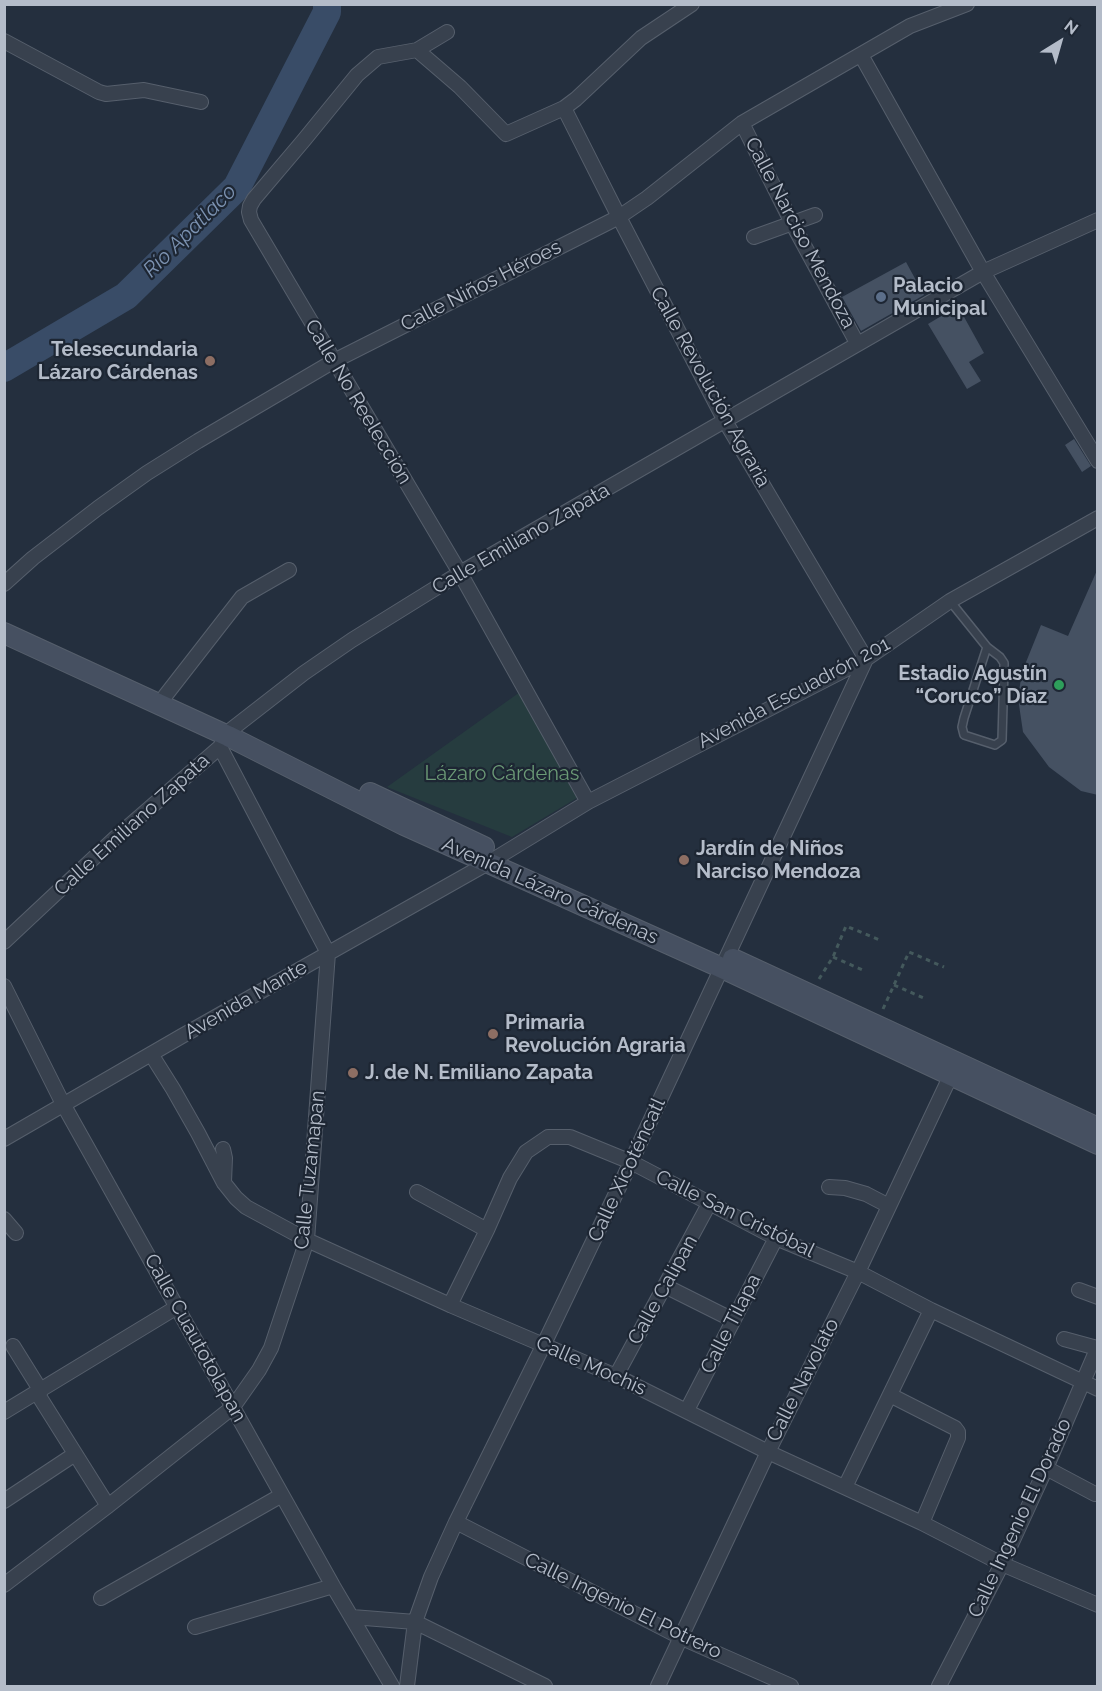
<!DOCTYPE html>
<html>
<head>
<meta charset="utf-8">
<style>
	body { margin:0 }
	#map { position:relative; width:1102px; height:1691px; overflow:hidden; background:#242f3e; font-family:Raleway,sans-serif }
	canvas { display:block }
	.frame { position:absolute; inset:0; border:6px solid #b4bcc9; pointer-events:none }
	.north { position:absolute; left:1030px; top:12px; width:60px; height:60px; -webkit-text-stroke:4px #1d2633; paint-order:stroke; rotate:37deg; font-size:16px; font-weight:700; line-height:24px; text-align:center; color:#b4bcc9 }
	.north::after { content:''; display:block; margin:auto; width:21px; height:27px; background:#b4bcc9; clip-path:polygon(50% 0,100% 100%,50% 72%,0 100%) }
</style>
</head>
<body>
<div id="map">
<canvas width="1102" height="1691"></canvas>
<div class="frame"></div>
<div class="north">N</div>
</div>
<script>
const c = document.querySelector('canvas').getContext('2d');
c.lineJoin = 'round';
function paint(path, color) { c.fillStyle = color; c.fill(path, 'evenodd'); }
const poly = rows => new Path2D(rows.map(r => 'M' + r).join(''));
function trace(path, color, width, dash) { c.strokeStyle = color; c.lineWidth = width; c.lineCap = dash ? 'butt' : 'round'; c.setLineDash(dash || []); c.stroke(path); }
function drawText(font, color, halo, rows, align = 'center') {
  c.font = font + ' Raleway,sans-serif'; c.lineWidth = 4.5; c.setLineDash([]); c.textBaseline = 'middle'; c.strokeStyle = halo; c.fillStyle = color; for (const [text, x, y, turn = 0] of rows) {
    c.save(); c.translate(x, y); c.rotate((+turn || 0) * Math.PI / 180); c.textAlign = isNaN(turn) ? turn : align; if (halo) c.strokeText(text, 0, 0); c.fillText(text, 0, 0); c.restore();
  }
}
const green = poly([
	[520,692,577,798,512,837,387,787]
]);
const river = poly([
	[4,368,126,296,237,187,327,12,327,4]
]);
const building = poly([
	[906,262,924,295,861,331,842,297],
	[958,306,984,353,969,362,981,381,967,389,928,324],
	[1074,439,1091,466,1082,472,1065,445],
	[1098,568,1098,795,1081,791,1049,767,1023,732,1018,698,1022,672,1041,625,1068,636]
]);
const path = poly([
	[833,957,865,971],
	[819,979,833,957,846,926,882,941],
	[894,985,926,999],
	[883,1009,909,952,944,967]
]);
const lane = poly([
	[950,601,987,647,964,718,962,727,964,735,995,745,1002,740,1004,669,1004,663,1000,657,987,647]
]);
const street = poly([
	[447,32,417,50,378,57,357,75,304,140,254,199,250,206,249,212,251,220,460,573,588,802],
	[4,41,99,92,106,94,144,90,201,102],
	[417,50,460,87,506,134,564,108,576,99,641,38,692,4],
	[861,55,983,272,1098,461],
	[742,123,792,223,857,343],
	[754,237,815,215],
	[4,584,33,558,98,508,147,473,198,441,334,361,619,217,647,198,742,123,910,26,967,4],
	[165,696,242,597,289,570],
	[4,942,114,839,220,747,232,729,304,673,352,640,460,573,983,272,1098,220],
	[4,986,63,1104,333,1586,392,1686],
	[151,1054,173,1089,198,1133,224,1183,236,1198,246,1207,307,1240,450,1305,616,1376,768,1452,922,1523,1002,1564,1098,1605],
	[4,1139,182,1036,488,863,588,802,866,659,950,601,1098,518],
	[223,1149,225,1158,224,1182],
	[829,1187,845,1188,866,1194,889,1206],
	[417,1192,487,1230],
	[4,1219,16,1233],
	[665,1286,733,1320],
	[1079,1290,1098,1297],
	[450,1305,487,1230,510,1178,526,1152,548,1137,570,1137,631,1162,776,1238,858,1272,931,1310,1098,1389],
	[1064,1339,1097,1348],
	[13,1346,41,1391],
	[616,1376,709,1204],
	[37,1393,108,1506],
	[890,1395,955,1428,958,1432,958,1438,922,1523],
	[687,1410,776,1238],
	[4,1412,177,1307],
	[1046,1468,1095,1494],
	[845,1487,931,1310],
	[4,1501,75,1454],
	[456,1522,682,1638,791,1686],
	[4,1585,108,1506,233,1407,259,1370,271,1348,307,1240,328,953,220,747],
	[101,1598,282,1495],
	[352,1617,415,1622,545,1686],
	[195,1627,333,1586],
	[407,1686,415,1622,431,1577,456,1522,544,1344,631,1162,866,659,725,421,619,217,564,108],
	[658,1686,768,1452,858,1272,951,1075],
	[939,1686,1002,1564,1046,1468,1098,1347]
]);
const secondary = poly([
	[4,633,228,736,404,825,722,968,1098,1144],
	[370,793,484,847],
	[733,959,1098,1128]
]);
const markers = [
	[881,297,6,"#5c6f8a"],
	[210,361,6,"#8d6e63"],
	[1059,685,6,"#2e9e5b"],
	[684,860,6,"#8d6e63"],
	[493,1034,6,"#8d6e63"],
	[353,1073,6,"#8d6e63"]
];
const streetNames = [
	["Calle Narciso Mendoza",800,233,62],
	["Calle Niños Héroes",481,286,-27],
	["Calle Revolución Agraria",710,387,61],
	["Calle No Reelección",358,402,59],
	["Calle Emiliano Zapata",521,539,-30],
	["Avenida Escuadrón 201",794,693,-28],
	["Calle Emiliano Zapata",132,825,-42],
	["Avenida Lázaro Cárdenas",550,891,24],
	["Avenida Mante",246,1000,-30],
	["Calle Tuzamapan",310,1170,-84],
	["Calle Xicoténcatl",627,1170,-65],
	["Calle San Cristóbal",735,1214,26],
	["Calle Calipan",663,1290,-61],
	["Calle Tilapa",731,1324,-63],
	["Calle Cuautotolapan",195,1338,61],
	["Calle Mochis",591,1366,24],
	["Calle Navolato",803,1380,-63],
	["Calle Ingenio El Dorado",1020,1518,-65],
	["Calle Ingenio El Potrero",623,1606,26]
];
const poiNames = [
	["Palacio",893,286],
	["Municipal",893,309],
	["Telesecundaria",198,350,"right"],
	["Lázaro Cárdenas",198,373,"right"],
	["Estadio Agustín",1047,674,"right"],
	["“Coruco” Díaz",1047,697,"right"],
	["Jardín de Niños",696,849],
	["Narciso Mendoza",696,872],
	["Primaria",505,1023],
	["Revolución Agraria",505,1046],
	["J. de N. Emiliano Zapata",365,1073]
];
const parkNames = [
	["Lázaro Cárdenas",502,774]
];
const waterNames = [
	["Río Apatlaco",190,231,-45]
];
paint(green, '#263c3f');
trace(river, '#394c67', 28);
paint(building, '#455162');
trace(lane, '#565f6c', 10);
trace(street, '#565f6c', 16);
trace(secondary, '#565f6c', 22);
trace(path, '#44595c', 3, [4.5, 4.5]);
trace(lane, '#38414e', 7);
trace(street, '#38414e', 14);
trace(secondary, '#465061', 20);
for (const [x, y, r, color] of markers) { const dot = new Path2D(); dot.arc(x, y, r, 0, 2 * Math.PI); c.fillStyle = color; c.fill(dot); trace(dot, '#1d2633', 2); }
drawText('20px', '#b4bcc9', '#1d2633', streetNames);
drawText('bold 20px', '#b4bcc9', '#1d2633', poiNames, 'left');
drawText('20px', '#6b9a76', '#1d2633', parkNames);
drawText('italic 21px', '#7c92b1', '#1d2633', waterNames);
</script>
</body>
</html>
